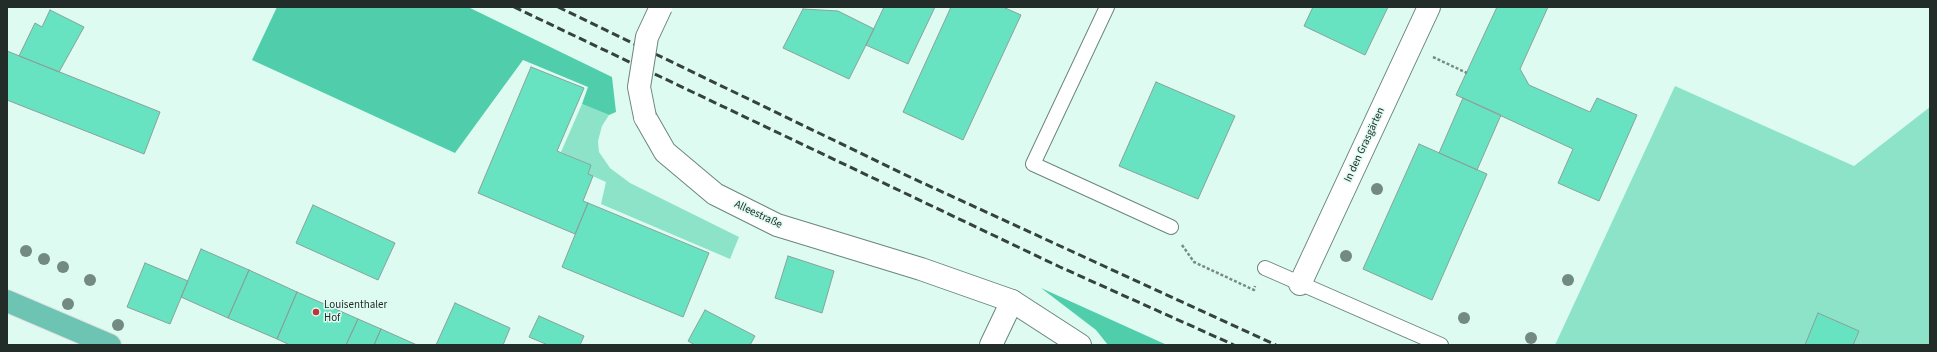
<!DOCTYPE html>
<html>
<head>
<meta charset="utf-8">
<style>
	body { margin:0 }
	#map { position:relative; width:1937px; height:352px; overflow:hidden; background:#defbf1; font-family:"Source Sans 3",sans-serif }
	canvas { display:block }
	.frame { position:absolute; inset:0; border:8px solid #222d29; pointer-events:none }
</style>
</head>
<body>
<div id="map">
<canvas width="1937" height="352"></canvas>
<div class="frame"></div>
</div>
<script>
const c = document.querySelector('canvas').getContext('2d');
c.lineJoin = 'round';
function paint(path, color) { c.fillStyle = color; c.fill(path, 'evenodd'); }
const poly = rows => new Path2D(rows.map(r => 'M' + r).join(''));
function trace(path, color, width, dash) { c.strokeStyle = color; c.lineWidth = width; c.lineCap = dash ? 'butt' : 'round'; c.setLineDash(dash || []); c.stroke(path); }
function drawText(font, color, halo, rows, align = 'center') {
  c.font = font + ' "Source Sans 3",sans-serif'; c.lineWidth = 3; c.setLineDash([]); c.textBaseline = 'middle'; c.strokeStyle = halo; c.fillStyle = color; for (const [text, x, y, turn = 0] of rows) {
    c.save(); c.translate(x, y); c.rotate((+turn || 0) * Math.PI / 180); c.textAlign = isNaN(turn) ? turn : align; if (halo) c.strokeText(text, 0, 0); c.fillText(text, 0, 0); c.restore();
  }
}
const green = poly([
	[1675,86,1854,166,1930,107,1930,345,1555,345],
	[582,104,609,115,602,126,598,141,599,152,610,168,630,183,739,237,730,259,601,204,606,182,588,174,591,165,561,152]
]);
const forest = poly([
	[277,7,468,7,612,77,616,112,609,115,582,104,588,87,523,60,455,153,252,60],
	[1041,288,1167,345,1108,345,1096,330]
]);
const building = poly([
	[884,7,935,7,908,64,866,45,884,7],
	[951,7,1003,7,1021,15,963,140,903,112,951,7],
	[1313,7,1388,7,1365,55,1304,26,1313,7],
	[1497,7,1548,7,1520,69,1529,85,1590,112,1597,98,1637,115,1599,201,1558,183,1573,149,1456,95,1497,7],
	[803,9,838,11,874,29,849,79,783,48,803,9],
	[50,10,84,27,59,72,19,56,35,23,42,27,50,10],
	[7,51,160,112,144,154,7,100,7,51],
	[531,67,584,88,557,151,591,165,588,174,593,176,583,201,588,203,575,234,478,193,531,67],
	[1156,82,1235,116,1198,199,1119,166,1156,82],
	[1463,98,1501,115,1477,170,1439,153,1463,98],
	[1419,144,1487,174,1432,300,1363,269,1419,144],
	[588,203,709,253,683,317,562,267,588,203],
	[313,205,395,243,378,280,296,243,313,205],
	[201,249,249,270,228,318,181,297,201,249],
	[788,256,834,271,822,313,775,298,788,256],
	[145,263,188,281,170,324,127,307,145,263],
	[249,270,297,292,277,339,228,318,249,270],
	[297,292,358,319,346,345,290,345,277,339,297,292],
	[455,303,510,328,503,345,436,345,455,303],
	[705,310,755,336,750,345,695,345,688,341,705,310],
	[1818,313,1859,331,1853,345,1805,345,1818,313],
	[539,316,584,336,580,345,548,345,529,337,539,316],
	[358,319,381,329,374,345,346,345,358,319],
	[381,329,417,345,374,345,381,329]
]);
const path = poly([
	[1433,57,1467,73],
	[1182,245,1194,262,1254,290,1255,286]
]);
const lane = poly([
	[1107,7,1033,164,1171,227],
	[1265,268,1441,345]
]);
const street = poly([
	[1300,284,1429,7],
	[991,345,1012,301]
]);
const secondary = poly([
	[645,117,665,152,715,194,777,225,921,269,1012,301,1080,345]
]);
const primary = poly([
	[7,301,110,345]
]);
const rail = poly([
	[514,7,1060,267,1234,345],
	[558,7,912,178,1276,345]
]);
const secondaryBridge = poly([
	[645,117,639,87,647,37,661,7]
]);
const trees = [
	[1377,189],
	[26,251],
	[1346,256],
	[44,259],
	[63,267],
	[90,280],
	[1568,280],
	[68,304],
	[1464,318],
	[118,325],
	[1531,338]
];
const markers = [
	[316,312,4,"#c2323b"]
];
const streetNames = [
	["In den Grasgärten",1365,145,-65],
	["Alleestraße",758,215,25]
];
const poiNames = [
	["Louisenthaler",324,306],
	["Hof",324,319]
];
paint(green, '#8ce3c8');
paint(forest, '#50ceac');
paint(building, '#68e3c1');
trace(building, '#87a299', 1);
trace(lane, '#6b867d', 16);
trace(street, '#6b867d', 24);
trace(secondary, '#6b867d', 24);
trace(primary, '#e0e2e1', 24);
trace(path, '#788c85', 2.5, [3, 2]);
trace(lane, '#fff', 14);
trace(street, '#fff', 22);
trace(secondary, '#fff', 22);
trace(primary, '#6dc4b2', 22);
trace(rail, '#35423d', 3, [8, 4]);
trace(secondaryBridge, '#6b867d', 24, []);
trace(secondaryBridge, '#fff', 22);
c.fillStyle = '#728a82';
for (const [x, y] of trees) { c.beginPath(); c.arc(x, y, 6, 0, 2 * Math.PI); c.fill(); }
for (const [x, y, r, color] of markers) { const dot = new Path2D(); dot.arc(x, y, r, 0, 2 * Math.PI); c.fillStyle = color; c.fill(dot); trace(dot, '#defbf1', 1.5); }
drawText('11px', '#222d29', '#defbf1', streetNames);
drawText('11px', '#222d29', '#defbf1', poiNames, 'left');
</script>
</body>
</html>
